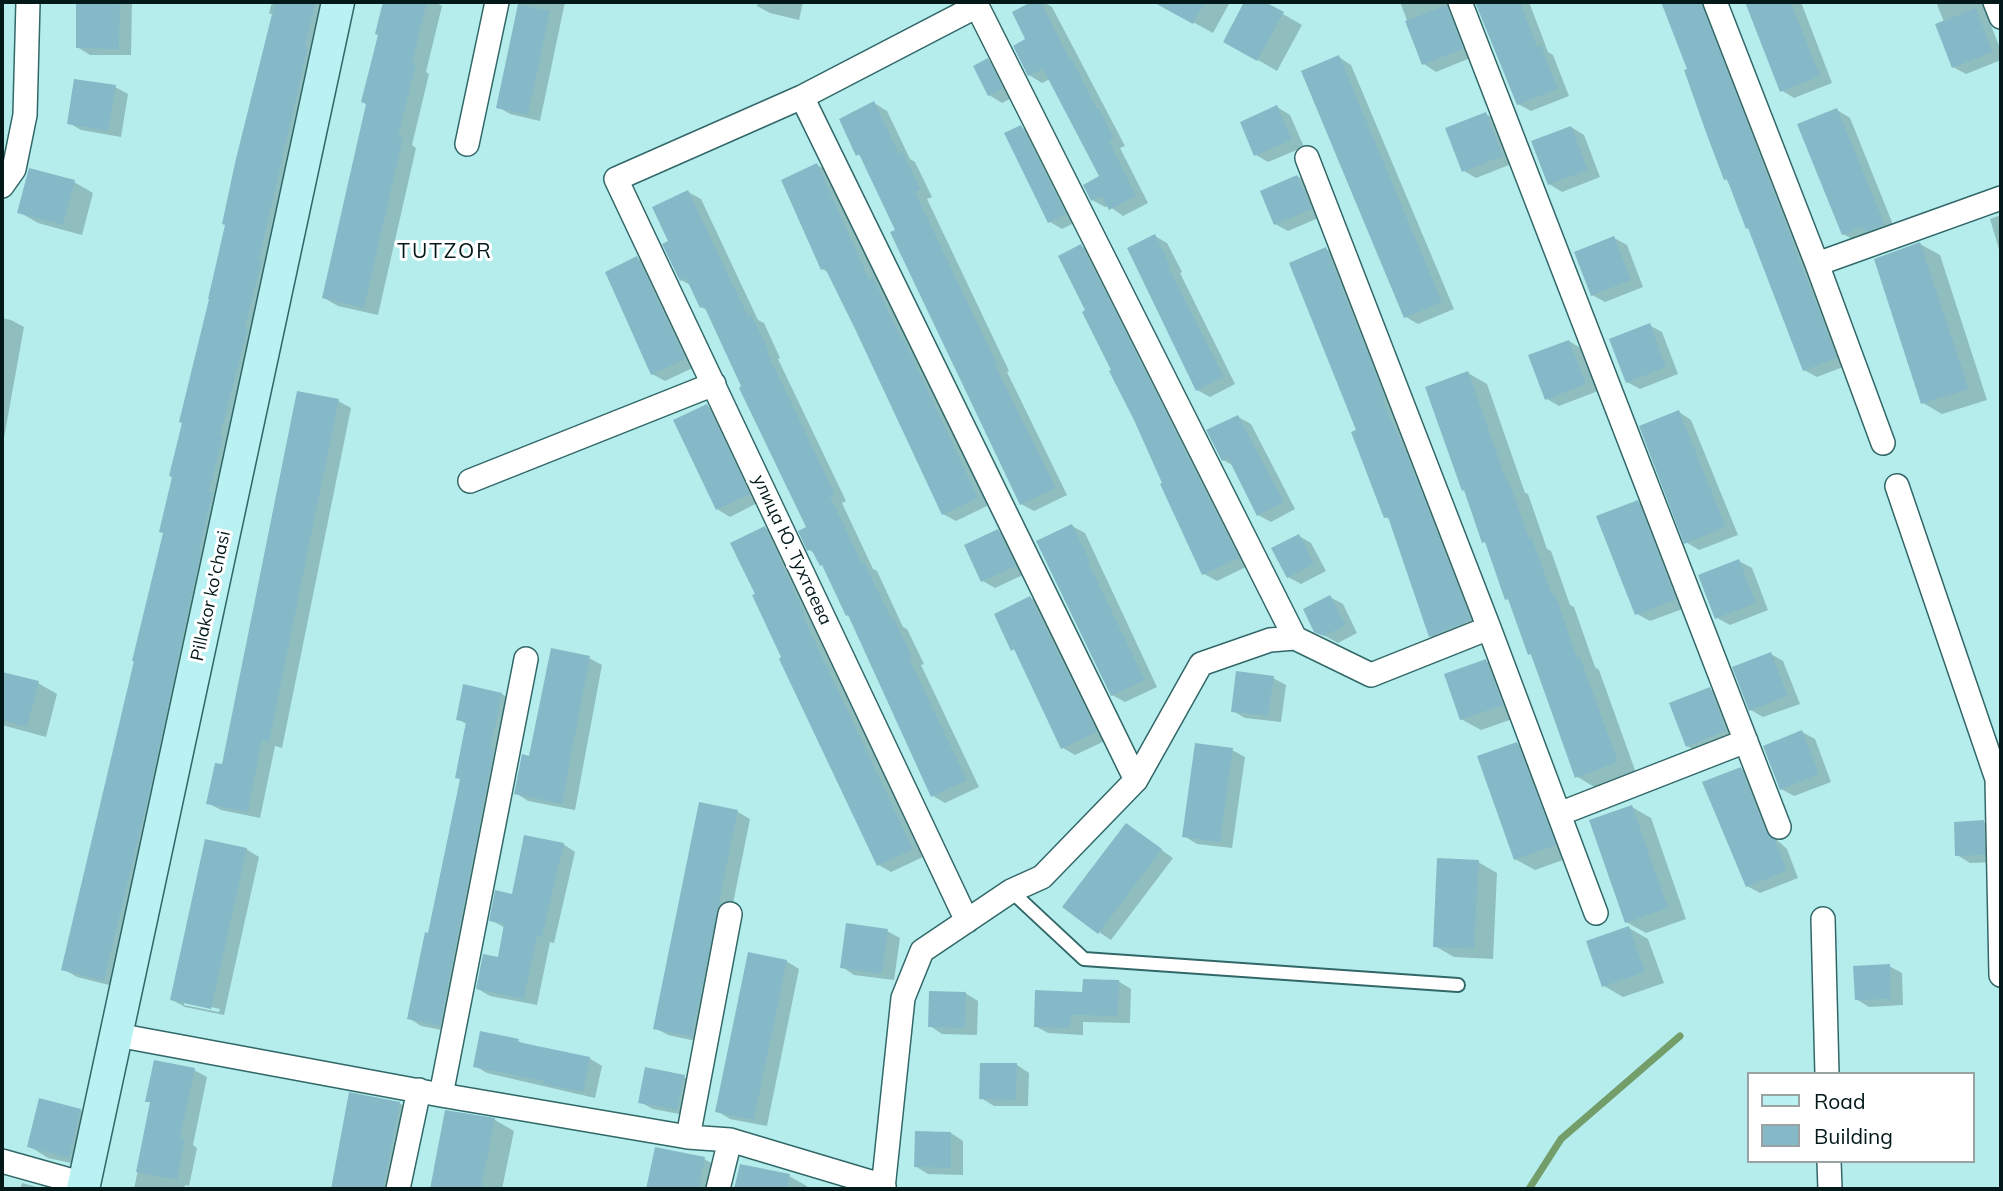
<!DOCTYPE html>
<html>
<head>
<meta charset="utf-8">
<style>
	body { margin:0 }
	#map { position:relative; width:2003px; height:1191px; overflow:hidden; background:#b5eded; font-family:Mulish,sans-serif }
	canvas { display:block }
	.frame { position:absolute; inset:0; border:4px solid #031819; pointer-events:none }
	.legend { position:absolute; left:1747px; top:1072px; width:228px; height:91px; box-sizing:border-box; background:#fff; border:2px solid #9aa3a3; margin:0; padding:9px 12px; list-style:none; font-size:21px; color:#031819 }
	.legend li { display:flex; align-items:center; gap:14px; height:35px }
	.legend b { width:35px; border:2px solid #9aa3a3 }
</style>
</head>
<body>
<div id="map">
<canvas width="2003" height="1191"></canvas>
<div class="frame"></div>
<ul class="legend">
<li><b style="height:9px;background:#baf2f3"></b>Road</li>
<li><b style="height:19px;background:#86b9c7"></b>Building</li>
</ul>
</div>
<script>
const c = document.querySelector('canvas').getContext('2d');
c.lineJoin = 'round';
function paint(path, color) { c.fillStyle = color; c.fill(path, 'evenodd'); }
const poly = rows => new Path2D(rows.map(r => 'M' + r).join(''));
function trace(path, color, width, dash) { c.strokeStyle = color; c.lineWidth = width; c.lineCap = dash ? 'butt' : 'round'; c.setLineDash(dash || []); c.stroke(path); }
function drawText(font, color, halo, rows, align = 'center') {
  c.font = font + ' Mulish,sans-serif'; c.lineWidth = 6; c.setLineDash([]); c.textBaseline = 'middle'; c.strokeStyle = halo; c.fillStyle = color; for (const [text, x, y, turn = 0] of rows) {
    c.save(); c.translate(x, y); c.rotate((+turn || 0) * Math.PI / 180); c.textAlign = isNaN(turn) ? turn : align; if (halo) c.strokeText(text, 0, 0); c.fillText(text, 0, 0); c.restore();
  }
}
const shadow = poly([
	[78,2,132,2,131,55,90,55,77,47],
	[272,2,330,2,117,987,77,977,63,969,164,533,211,299,273,15,269,13],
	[384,2,435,2,442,6,426,72,429,74,412,145,416,148,378,315,338,306,324,298,368,104,380,35,377,34],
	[519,2,565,2,540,121,510,114,498,107],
	[758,2,803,2,799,20,770,13,757,6],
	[1035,2,1043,2,1052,7,1125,146,1120,148,1148,203,1123,216,1109,206,1105,207,1092,200,1101,177,1050,79,1042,83,1029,75,1028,40,1014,12],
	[1156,2,1230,2,1213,33],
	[1246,2,1262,2,1302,25,1277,71,1225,41],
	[1400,2,1454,2,1475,56,1436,72,1424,64],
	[1477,2,1529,2,1548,52,1553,55,1569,96,1531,111,1518,104],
	[1663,2,1716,2,1848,365,1817,377,1804,370,1751,230,1726,178,1689,70],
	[1747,2,1801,2,1832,83,1794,98,1781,90],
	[1936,2,1982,2,2001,51,2001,60,1966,74,1953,67,1944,22],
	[1339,57,1351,65,1454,309,1418,324,1406,317],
	[988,60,1000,68,1015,96,1002,103,989,95],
	[115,87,128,94,121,137,81,130,69,123],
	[874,103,887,111,910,159,915,162,932,197,927,199,1009,371,1007,372,1067,495,1034,511,1021,504,898,231,863,158,857,154],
	[1277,107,1290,115,1304,147,1268,162,1256,155],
	[1837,110,1850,118,1896,232,1856,241,1843,234],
	[1486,114,1498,121,1514,163,1476,178,1464,171],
	[1021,127,1034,134,1078,221,1062,229,1050,222],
	[1571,127,1584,135,1600,177,1562,192,1549,184],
	[817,165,830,172,879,283,886,287,989,505,956,521,943,514,830,273,822,269],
	[1297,176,1310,184,1323,216,1288,231,1275,224],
	[74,182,93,193,82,235,38,223,19,212],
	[688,192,701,199,758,320,764,323,780,358,778,359,846,501,842,503,873,569,877,571,903,627,907,629,924,664,921,665,979,787,945,803,933,796,851,617,847,615,824,567,816,554,809,550,809,528,707,310,701,307,692,286,681,280,671,242],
	[2001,215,2001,256,1990,219],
	[1155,236,1167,243,1182,272,1180,273,1235,384,1210,397,1197,390],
	[1614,238,1627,245,1643,287,1605,302,1592,295],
	[1920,244,1940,255,1987,400,1942,414,1923,403],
	[1081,246,1094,253,1250,565,1217,581,1204,574,1087,311],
	[1326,249,1343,258,1486,629,1446,645,1430,636,1391,520,1386,517,1358,431],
	[637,258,650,266,697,366,665,381,652,374],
	[2,318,11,320,24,327,2,449],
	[1649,325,1662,332,1678,374,1640,389,1627,382],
	[1569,341,1582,349,1598,391,1559,406,1547,399],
	[1468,373,1487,384,1525,493,1528,494,1547,549,1551,551,1570,605,1574,607,1595,667,1599,670,1636,773,1596,788,1576,776,1511,601,1507,599,1488,544,1483,541,1466,491,1463,490],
	[338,401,351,408,282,748,275,746,260,818,221,810,208,803,224,766],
	[707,406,719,413,761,501,730,517,717,509],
	[1679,412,1691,420,1738,535,1699,550,1686,542],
	[1238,417,1251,424,1295,509,1271,522,1258,515,1234,466,1223,460],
	[1638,502,1650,510,1688,607,1650,621,1637,614],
	[1072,526,1085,533,1157,687,1125,702,1112,695],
	[765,528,777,535,925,856,891,872,879,865,757,595],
	[998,531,1010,538,1027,573,995,588,983,581],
	[1299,536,1311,543,1326,571,1301,584,1288,577],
	[1739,561,1752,568,1768,610,1730,625,1717,618],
	[1330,597,1343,604,1357,633,1338,643,1316,631],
	[1030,598,1043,605,1109,739,1075,755,1063,748,1017,652,1013,649],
	[1771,654,1783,661,1800,704,1763,717,1751,710],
	[589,658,602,665,575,810,528,801,516,793,530,758],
	[1486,661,1505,673,1521,716,1481,730,1461,719],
	[2,673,38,683,57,694,46,737,2,725],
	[1273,678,1286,685,1281,722,1245,718,1233,711],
	[465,687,502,694,514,702,453,1032,421,1026,409,1018,429,935,462,779,468,725,458,719],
	[1710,689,1722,696,1738,738,1700,753,1687,746],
	[1802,732,1815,739,1831,782,1794,796,1781,789],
	[1516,743,1536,755,1574,856,1535,870,1515,859],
	[1232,750,1245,757,1232,848,1197,844,1184,836],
	[1741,769,1753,776,1778,841,1787,849,1798,878,1760,893,1747,886],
	[701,804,738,812,750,819,705,1043,668,1035,655,1028],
	[1632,807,1651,818,1686,919,1646,933,1626,922],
	[1983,822,1996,829,1997,862,1970,863,1957,855],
	[1126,825,1173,858,1111,940,1099,932],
	[563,844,575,852,554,943,550,942,537,1005,490,996,478,989,499,959,505,928,491,920],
	[246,849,259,857,224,1015,185,1007,172,1000],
	[184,1001,220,1009,219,1012,184,1005],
	[1478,862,1497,873,1493,959,1454,957,1435,946],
	[1629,928,1648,939,1664,983,1623,997,1604,986],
	[887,931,900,938,894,980,854,975,842,967],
	[786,961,799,969,767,1126,730,1119,717,1111],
	[1889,966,1902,973,1903,1005,1869,1007,1856,999],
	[1118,981,1131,989,1130,1023,1083,1022,1083,1035,1048,1033,1035,1026,1084,993],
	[965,993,978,1001,977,1035,942,1034,930,1026],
	[518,1041,526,1045,589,1058,602,1066,595,1098,487,1073,475,1066],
	[1017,1065,1029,1073,1028,1106,994,1106,981,1098],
	[194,1070,207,1077,193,1145,197,1148,189,1186,185,1185,184,1189,134,1189,152,1103,147,1101],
	[684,1077,697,1084,690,1116,653,1109,640,1102],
	[351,1094,399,1103,418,1114,403,1189,332,1189],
	[81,1110,100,1122,89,1167,48,1158,29,1146],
	[446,1112,495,1120,514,1131,502,1189,431,1189],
	[951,1133,963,1141,963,1175,928,1174,915,1166],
	[656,1149,704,1159,722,1169,718,1189,649,1189],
	[741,1166,789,1176,807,1186,806,1189,736,1189],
	[22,1183,44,1189,20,1189]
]);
const stream = poly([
	[1529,1189,1561,1139,1680,1036]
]);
const building = poly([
	[76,2,120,2,119,49,76,48],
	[275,2,316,2,305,46,308,47,259,260,262,260,245,327,248,328,220,436,223,437,209,492,213,493,199,551,201,551,153,777,104,981,61,970,134,661,132,661,163,533,159,532,172,477,169,476,182,423,179,422,209,299,208,299,225,225,222,224,235,163],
	[383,2,427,2,412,63,416,64,398,137,403,138,364,308,322,298,366,104,361,102,378,35,375,34],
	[1031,2,1041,2,1069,58,1071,57,1097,109,1099,108,1114,138,1109,141,1136,196,1109,210,1102,196,1091,201,1083,185,1099,176,1043,69,1028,76,1013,46,1025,39,1012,12],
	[1153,2,1205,2,1193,24],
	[1244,2,1265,2,1284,12,1257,61,1223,42],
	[1475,2,1520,2,1537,47,1541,45,1558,89,1517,105],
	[1661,2,1701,2,1837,358,1803,371,1748,228,1746,229,1727,179,1724,180,1707,135,1684,70,1687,69],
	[1745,2,1791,2,1820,76,1780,92],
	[518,4,550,11,528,115,496,108],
	[1447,5,1463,49,1422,65,1405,21],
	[1976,8,1993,52,1952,68,1935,24],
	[1339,55,1442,302,1404,318,1301,71],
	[988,58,1003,89,988,96,973,66],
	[74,79,116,85,108,131,67,124],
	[874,101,899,154,903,152,920,189,915,192,997,364,995,365,1056,488,1020,505,890,232,895,230,859,154,856,156,839,119],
	[1277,105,1292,140,1254,156,1240,122],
	[1837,108,1885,225,1865,232,1863,227,1842,235,1797,124],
	[1486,112,1503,156,1462,172,1445,128],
	[1021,125,1066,214,1048,223,1004,133],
	[1571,126,1588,170,1548,185,1531,141],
	[817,163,869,279,873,277,902,340,904,339,978,498,942,515,856,331,825,268,821,270,781,180],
	[29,168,75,180,63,225,17,213],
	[1297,175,1312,209,1274,225,1260,191],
	[688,190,748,316,751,314,769,351,767,352,835,494,830,496,862,563,864,562,892,620,894,619,912,656,909,658,967,780,931,797,848,615,846,616,822,565,820,566,811,549,807,551,798,531,806,527,739,388,741,386,704,306,700,308,686,278,680,281,662,244,668,241,652,207],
	[1155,234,1170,265,1168,266,1224,377,1196,391,1127,248],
	[1614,236,1631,280,1591,296,1574,252],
	[1920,242,1969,389,1921,404,1874,259],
	[1081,244,1239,558,1202,575,1160,484,1162,483,1134,420,1109,371,1111,370,1082,312,1085,310,1058,256],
	[1326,247,1385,398,1382,399,1408,458,1471,620,1429,637,1388,517,1384,518,1351,432,1356,430,1289,263],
	[637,256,685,359,651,375,605,272],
	[1650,323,1666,367,1626,383,1609,339],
	[1569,340,1586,384,1545,400,1528,355],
	[1468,371,1507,482,1509,481,1529,539,1532,538,1552,595,1555,594,1577,658,1580,657,1618,762,1575,778,1531,654,1528,655,1508,599,1505,600,1485,542,1482,543,1464,490,1462,491,1425,387],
	[297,391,339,399,269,742,262,740,248,812,206,804,215,763,222,764],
	[707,404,750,494,716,510,673,420],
	[1679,410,1726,527,1684,544,1639,426],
	[1238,415,1284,502,1257,516,1228,458,1222,461,1206,430],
	[1638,500,1676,600,1635,615,1596,516],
	[1072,524,1090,561,1088,562,1145,680,1111,696,1036,541],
	[765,526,805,615,803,616,913,849,877,866,779,659,781,657,752,595,755,594,730,543],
	[998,529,1016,566,981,582,964,545],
	[1299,534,1314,564,1287,578,1271,548],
	[1739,559,1756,603,1715,619,1698,575],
	[1330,595,1346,625,1324,636,1314,632,1303,609],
	[1030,596,1097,732,1061,749,1014,649,1011,651,994,614],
	[551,648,590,656,562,804,514,794,522,754,529,756],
	[1771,652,1788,696,1749,711,1732,667],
	[1486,659,1503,705,1460,720,1444,674],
	[1236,671,1274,676,1268,716,1231,712],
	[2,672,39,681,27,727,2,720],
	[463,684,502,693,491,748,494,749,440,1026,407,1019,425,932,428,933,460,779,455,778,466,722,456,720],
	[1710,687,1726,731,1686,747,1669,703],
	[1802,730,1819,774,1780,790,1763,746],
	[1517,742,1556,845,1514,860,1477,756],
	[1195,743,1233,748,1220,842,1182,837],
	[1741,767,1766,832,1775,840,1787,871,1746,887,1702,782],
	[699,802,738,810,692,1037,653,1029],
	[1632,805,1668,908,1625,923,1589,820],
	[1984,820,1985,855,1955,856,1954,822],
	[1126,823,1162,849,1098,934,1062,907],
	[524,835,564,843,542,937,537,936,524,999,476,989,483,954,498,957,504,924,489,921,495,890,512,894],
	[205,839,247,848,211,1009,170,1000],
	[1437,858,1479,860,1474,949,1433,947],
	[846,923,888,929,882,974,840,968],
	[1629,926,1645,972,1602,987,1586,941],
	[748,952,787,960,754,1120,715,1112],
	[1890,964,1891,999,1855,1000,1853,966],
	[1083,979,1119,980,1118,1016,1071,1015,1070,1028,1034,1027,1035,990,1082,992],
	[929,991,966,992,965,1028,928,1027],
	[480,1031,519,1039,518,1042,590,1057,583,1092,543,1084,544,1081,473,1067],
	[154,1060,195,1068,180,1138,185,1139,177,1180,136,1172,150,1102,145,1102],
	[980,1063,1017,1063,1016,1100,979,1099],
	[645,1067,685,1075,677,1110,638,1103],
	[349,1092,400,1102,383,1189,331,1189],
	[39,1098,81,1109,69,1158,27,1147],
	[445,1110,495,1118,481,1189,430,1189],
	[915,1131,951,1132,951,1168,914,1167],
	[655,1147,705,1157,699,1189,646,1189],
	[740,1164,790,1174,787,1189,734,1189]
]);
const lane = poly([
	[1011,891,1084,959,1458,985]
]);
const street = poly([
	[1460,2,1779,827],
	[1715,2,1817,264,1883,443],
	[1995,2,2001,17],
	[802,97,1136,780],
	[467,144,497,2],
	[1307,158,1489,628,1596,913],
	[2,186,14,169,25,115,28,2],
	[1817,264,2001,198],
	[470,481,714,384],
	[1897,486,1997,779,2001,975],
	[1559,814,1746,741],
	[1823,919,1827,1074],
	[967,921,616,179,802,97,977,6,1295,638],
	[117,1035,441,1095,688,1137,730,1140,884,1186],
	[441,1095,526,659],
	[688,1137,730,914],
	[2,1161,84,1184],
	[1829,1161,1830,1189],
	[398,1189,419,1090],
	[718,1189,730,1140],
	[883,1189,903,998,922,951,1011,891,1042,877,1136,780,1201,664,1270,640,1295,638,1371,675,1489,628]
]);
const secondary = poly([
	[83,1189,338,2]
]);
const streetNames = [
	["улица Ю. Тухтаева",792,550,65],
	["Pillakor ko'chasi",211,596,-78]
];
const quarterNames = [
	["TUTZOR",445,252]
];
paint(shadow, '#0003');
trace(stream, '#739e6a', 7);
paint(building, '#86b9c7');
trace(lane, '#326768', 16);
trace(street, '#326768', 26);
trace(secondary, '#326768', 35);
trace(lane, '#fff', 12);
trace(street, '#fff', 23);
trace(secondary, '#baf2f3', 32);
drawText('18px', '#031819', '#fff', streetNames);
c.letterSpacing = '2px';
drawText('21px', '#031819', '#fff', quarterNames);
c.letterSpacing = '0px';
</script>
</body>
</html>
